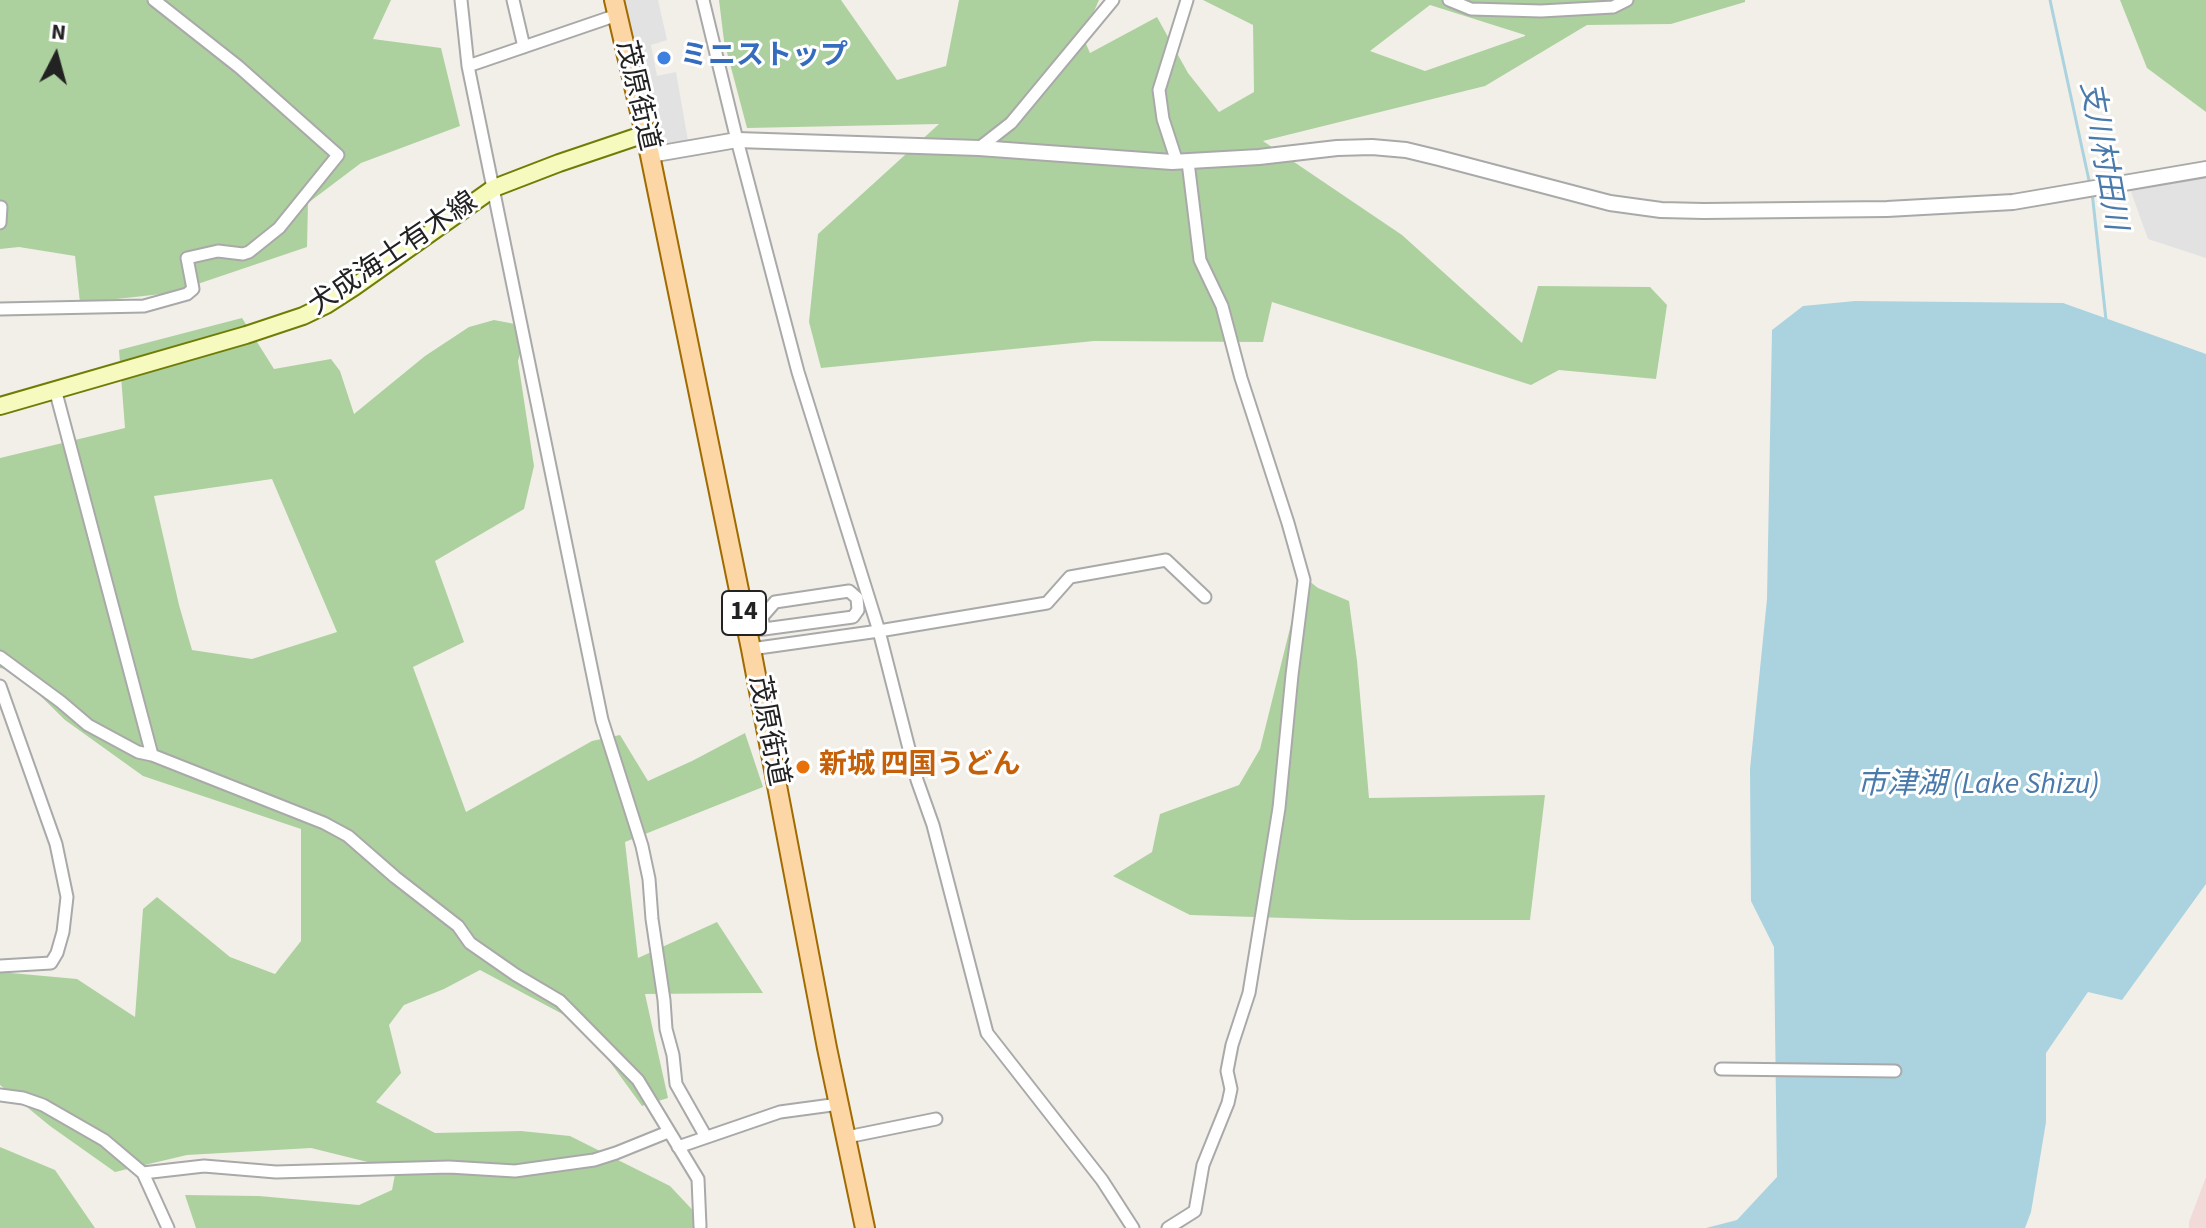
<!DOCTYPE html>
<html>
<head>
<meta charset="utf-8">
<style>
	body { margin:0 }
	#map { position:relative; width:2206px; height:1228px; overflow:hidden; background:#f2efe9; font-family:"Source Sans 3",sans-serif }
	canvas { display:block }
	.north { position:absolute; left:16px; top:16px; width:80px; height:80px; -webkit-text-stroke:6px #fff; paint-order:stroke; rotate:6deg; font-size:22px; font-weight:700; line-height:32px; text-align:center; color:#222 }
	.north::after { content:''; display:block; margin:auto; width:28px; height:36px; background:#222; clip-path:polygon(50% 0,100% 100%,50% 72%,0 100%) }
</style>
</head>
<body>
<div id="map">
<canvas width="2206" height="1228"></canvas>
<div class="north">N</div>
</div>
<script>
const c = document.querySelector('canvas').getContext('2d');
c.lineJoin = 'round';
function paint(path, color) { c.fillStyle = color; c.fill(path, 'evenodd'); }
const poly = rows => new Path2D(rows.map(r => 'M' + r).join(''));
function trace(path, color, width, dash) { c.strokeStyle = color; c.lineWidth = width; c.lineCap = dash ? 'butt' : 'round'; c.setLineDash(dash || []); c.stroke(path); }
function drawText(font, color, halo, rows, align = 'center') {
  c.font = font + ' "Source Sans 3","Noto Sans JP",sans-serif'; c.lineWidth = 6; c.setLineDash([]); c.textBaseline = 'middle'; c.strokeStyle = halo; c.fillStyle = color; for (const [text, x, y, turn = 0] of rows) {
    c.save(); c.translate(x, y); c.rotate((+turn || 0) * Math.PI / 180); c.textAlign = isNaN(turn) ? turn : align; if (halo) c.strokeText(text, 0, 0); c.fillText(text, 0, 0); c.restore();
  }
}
const commercial = poly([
	[2206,1177,2206,1228,2189,1228,2189,1222]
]);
const forest = poly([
	[0,0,391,0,373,39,441,48,460,126,361,163,308,203,307,247,171,293,80,303,75,256,19,247,0,249],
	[719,0,841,0,897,80,946,66,959,0,1099,0,1083,37,1090,53,1157,17,1188,73,1219,112,1254,92,1253,25,1203,0,1745,0,1745,2,1671,24,1587,25,1485,86,1263,141,1402,235,1522,343,1538,286,1650,287,1667,305,1656,379,1559,370,1531,385,1272,302,1263,342,1094,341,821,368,809,322,818,234,939,124,747,128,724,41],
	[1430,5,1525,35,1525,36,1425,71,1370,51],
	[2120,0,2206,0,2206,112,2147,68],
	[242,318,274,369,331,359,340,371,354,414,425,356,469,327,494,320,515,324,524,340,518,361,534,466,524,509,435,561,464,642,413,667,466,812,592,741,620,735,648,781,692,761,745,733,763,787,625,842,638,958,717,922,763,993,645,994,668,1098,642,1106,583,1025,480,970,444,989,404,1005,389,1025,401,1073,376,1102,435,1133,521,1131,570,1136,670,1186,701,1219,707,1228,196,1228,185,1195,259,1196,359,1205,392,1190,396,1169,311,1148,187,1155,115,1172,50,1126,0,1085,0,972,77,979,135,1017,143,909,157,897,230,957,275,974,301,941,301,829,143,776,65,720,14,670,0,668,0,458,125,428,119,350],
	[272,479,337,632,252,659,192,650,179,605,154,496],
	[1303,576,1318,588,1349,601,1357,661,1369,798,1545,795,1530,920,1350,920,1190,915,1113,876,1152,852,1160,814,1239,785,1260,749],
	[0,1147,55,1170,95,1228,0,1228]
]);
const parking = poly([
	[624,0,658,0,667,40,651,45,657,76,676,72,688,141,661,143,653,137],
	[2206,175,2206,258,2148,239,2130,189]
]);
const water = poly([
	[1855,301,2063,303,2206,354,2206,884,2122,1000,2088,992,2046,1053,2046,1122,2031,1212,2025,1228,1706,1228,1737,1220,1777,1177,1774,947,1751,901,1750,769,1767,599,1772,330,1803,306]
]);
const stream = poly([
	[2050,0,2090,185],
	[2092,192,2106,320]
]);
const minor = poly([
	[461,0,468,66,602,720,642,846,649,879,652,919,664,1000,666,1029,673,1055,676,1084,706,1137],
	[513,0,524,47],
	[703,0,737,140,798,372,879,631,917,780,933,825,987,1033,1102,1180,1133,1228],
	[1449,0,1471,9,1541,11,1613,7,1627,0],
	[468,66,617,15],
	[979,148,1011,123,1113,0],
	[1177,162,1163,119,1159,90,1187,0],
	[0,223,1,207],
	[0,309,144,306,187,294,193,289,187,258,218,251,243,254,249,252,279,228,338,155,239,67,154,0],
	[55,389,152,755,324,823,348,836,395,877,458,926,470,943,516,975,560,1001,638,1080,698,1179,700,1226],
	[747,630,764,629,853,617,858,610,857,598,849,591,775,602,762,617,764,629],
	[751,649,879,631,1047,603,1070,577,1166,560,1205,597],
	[0,657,61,702,88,725,138,752,152,755],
	[0,686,56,844,67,897,63,932,57,953,51,963,0,966],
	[1721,1069,1895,1071],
	[0,1095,23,1098,43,1105,104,1140,143,1173,168,1228],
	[847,1137,936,1119],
	[678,1147,780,1112,839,1104],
	[143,1173,204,1166,276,1172,449,1167,515,1171,594,1160,616,1153,668,1132],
	[1168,1228,1195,1211,1203,1165,1228,1103,1231,1089,1227,1071,1232,1045,1249,993,1279,808,1292,675,1304,580,1288,523,1241,378,1222,306,1200,260,1188,162]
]);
const tertiary = poly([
	[650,155,737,140,979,148,1172,162,1259,157,1337,148,1372,147,1406,150,1439,158,1610,203,1661,210,1704,211,1887,209,2013,202,2206,169]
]);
const secondary = poly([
	[0,406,246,335,303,316,326,305,354,287,494,188,559,163,645,134]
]);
const primary = poly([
	[614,0,650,155,751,649,827,1048,865,1228]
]);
const markers = [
	[664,58,8,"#3f7fe0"],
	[803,767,8,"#e8710a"]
];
const shields = [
	[744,613,44]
];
const shieldNames = [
	["14",744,613]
];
const shopNames = [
	["ミニストップ",680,58]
];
const streetNames = [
	["茂原街道",636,96,77],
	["犬成海士有木線",394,255,-34],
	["茂原街道",767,731,79]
];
const foodNames = [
	["新城 四国うどん",819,767]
];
const waterNames = [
	["支川村田川",2101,156,80],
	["市津湖 (Lake Shizu)",1978,786]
];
paint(commercial, '#f2dad9');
paint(forest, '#add19e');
paint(parking, '#e2e2e2');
paint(water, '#aad3df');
trace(stream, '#aad3df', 3);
trace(minor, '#a9a9a9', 15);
trace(tertiary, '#a9a9a9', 18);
trace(secondary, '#707d05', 20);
trace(primary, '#a06b00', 22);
trace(minor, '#fff', 11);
trace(tertiary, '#fff', 14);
trace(secondary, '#f7fabf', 16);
trace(primary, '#fcd6a4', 18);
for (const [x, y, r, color] of markers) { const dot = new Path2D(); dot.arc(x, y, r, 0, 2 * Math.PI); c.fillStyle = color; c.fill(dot); trace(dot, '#fff', 3); }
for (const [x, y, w] of shields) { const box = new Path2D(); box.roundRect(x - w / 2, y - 22, w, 44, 6); c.fillStyle = '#fff'; c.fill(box); trace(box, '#222', 2); }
drawText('bold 26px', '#222', null, shieldNames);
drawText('bold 28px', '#366cbe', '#fff', shopNames, 'left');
drawText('28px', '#222', '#fff', streetNames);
drawText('bold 28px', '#c56008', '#fff', foodNames, 'left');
drawText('italic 30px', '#4a7aab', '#fff', waterNames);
</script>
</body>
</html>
